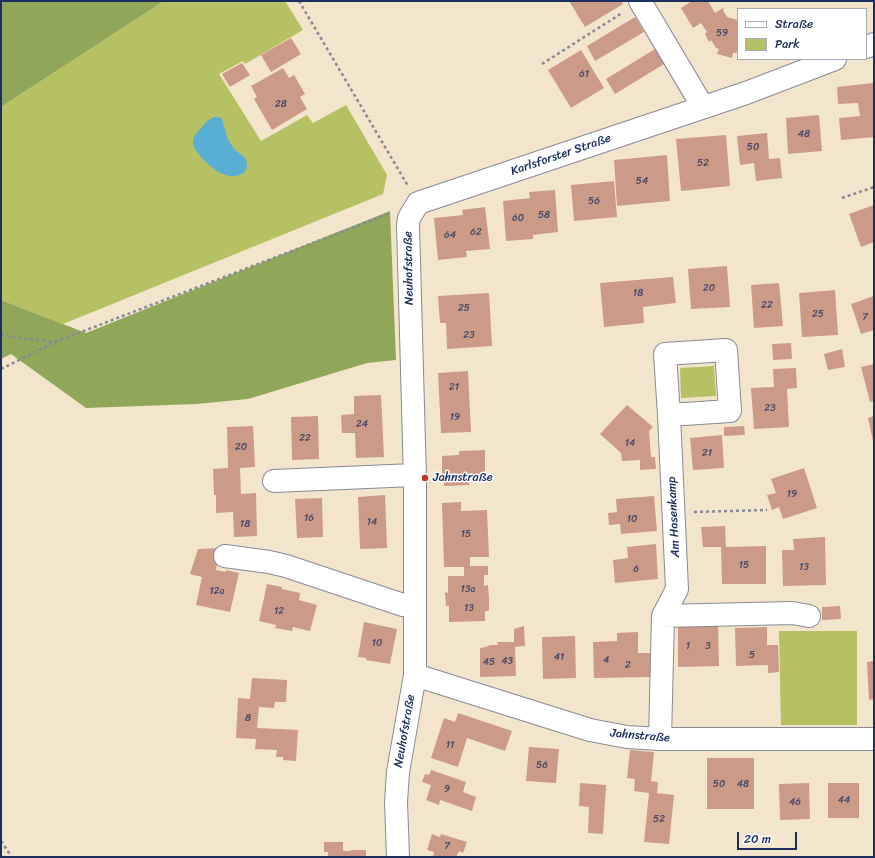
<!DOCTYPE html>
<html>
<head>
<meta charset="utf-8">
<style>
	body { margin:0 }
	#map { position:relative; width:875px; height:858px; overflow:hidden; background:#f3e5cc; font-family:Sriracha,sans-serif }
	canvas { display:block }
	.frame { position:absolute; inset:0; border:2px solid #1b2f5e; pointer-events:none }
	.legend { position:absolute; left:737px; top:8px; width:130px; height:52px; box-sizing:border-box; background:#fff; border:1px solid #a4acbf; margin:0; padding:5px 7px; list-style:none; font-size:12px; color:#1b2f5e }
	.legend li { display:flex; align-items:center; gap:8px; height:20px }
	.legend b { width:20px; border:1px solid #a4acbf }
	.scale { position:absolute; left:737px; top:832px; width:60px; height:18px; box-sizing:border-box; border:2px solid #1b2f5e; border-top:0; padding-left:5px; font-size:12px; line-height:14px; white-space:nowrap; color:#1b2f5e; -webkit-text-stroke:3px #fff; paint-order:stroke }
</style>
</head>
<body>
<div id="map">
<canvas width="875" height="858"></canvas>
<div class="frame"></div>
<ul class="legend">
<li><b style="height:5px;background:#fff"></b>Straße</li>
<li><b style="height:11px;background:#b5c163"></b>Park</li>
</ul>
<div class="scale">20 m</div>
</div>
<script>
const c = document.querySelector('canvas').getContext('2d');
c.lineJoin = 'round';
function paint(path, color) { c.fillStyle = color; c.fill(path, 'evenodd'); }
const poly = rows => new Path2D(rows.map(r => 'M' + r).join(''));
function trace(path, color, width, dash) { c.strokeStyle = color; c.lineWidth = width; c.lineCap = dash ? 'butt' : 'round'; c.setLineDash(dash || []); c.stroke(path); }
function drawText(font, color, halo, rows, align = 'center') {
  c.font = font + ' Sriracha,sans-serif'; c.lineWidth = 3; c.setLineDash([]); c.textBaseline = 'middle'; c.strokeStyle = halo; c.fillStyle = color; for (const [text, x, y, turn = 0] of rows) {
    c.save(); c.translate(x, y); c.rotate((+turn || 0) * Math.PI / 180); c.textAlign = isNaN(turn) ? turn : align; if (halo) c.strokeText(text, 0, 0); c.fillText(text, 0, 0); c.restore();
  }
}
const green = poly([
	[164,1,285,1,303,30,245,64,243,61,219,74,261,141,307,115,313,123,346,105,387,175,383,194,63,324,1,300,1,107],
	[714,366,716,396,681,398,680,368],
	[779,631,857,631,857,725,781,725]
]);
const forest = poly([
	[1,1,164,1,1,107],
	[390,211,396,360,367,363,248,399,196,404,86,408,11,354,1,359,1,300,86,333]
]);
const water = poly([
	[214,117,219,117,222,119,227,137,230,143,235,150,243,156,246,159,247,167,245,171,242,174,236,176,229,176,218,172,208,164,200,156,194,147,193,143,193,139,195,135,207,121]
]);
const building = poly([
	[569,1,621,1,623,4,585,27],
	[692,1,708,1,715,13,723,8,724,9,723,10,727,17,738,20,738,52,736,53,733,53,732,58,717,54,719,49,716,48,711,40,709,42,705,34,707,32,701,23,693,28,681,8],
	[635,17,644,32,595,61,587,46],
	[291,38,301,54,271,72,261,55],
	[655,49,664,64,615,94,606,79],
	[581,50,604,88,571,108,548,70],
	[242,63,250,75,230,87,222,74],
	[283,68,289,78,294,75,305,94,300,97,307,109,272,130,254,99,257,97,251,86],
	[874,83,874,137,841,140,839,118,860,116,858,103,838,104,837,87],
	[819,115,822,151,788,154,786,118],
	[767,133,769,159,780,158,782,178,756,181,754,163,740,165,737,136],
	[726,135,730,186,681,191,676,139],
	[667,155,670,201,617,206,614,160],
	[614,181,617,217,574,221,571,185],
	[555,190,558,232,533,235,533,239,506,241,503,201,530,198,529,192],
	[874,205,874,242,861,247,849,214],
	[485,207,490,249,466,251,467,257,438,260,434,218,463,215,462,210],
	[727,266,730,307,691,309,688,269],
	[673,277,676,303,643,307,644,323,604,327,600,283],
	[779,283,783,326,754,328,751,285],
	[835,290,838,335,802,337,799,293],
	[489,293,492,346,447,349,446,323,440,323,438,296],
	[874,296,874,330,861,334,851,304],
	[791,343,792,359,773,360,772,344],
	[842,349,845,367,828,370,824,354],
	[874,364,874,401,870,402,861,367],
	[796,368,797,388,787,389,789,427,754,429,751,388,774,387,773,369],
	[468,371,471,432,441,433,438,373],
	[381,395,384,457,356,458,355,433,342,433,341,415,354,414,354,396],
	[627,405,653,427,649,431,651,457,655,457,656,469,640,470,640,460,622,461,621,453,600,434],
	[318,416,319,459,292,460,291,417],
	[874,416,874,441,873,441,868,418],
	[253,426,255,467,240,468,241,494,256,493,257,536,234,537,233,512,216,513,216,495,214,495,213,469,228,468,227,427],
	[744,426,745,435,724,436,724,427],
	[722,435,724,468,693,470,690,438],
	[485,450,485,474,469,474,469,485,444,486,444,475,442,476,442,456,459,455,459,451],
	[804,468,817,508,783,519,779,507,772,510,767,495,776,493,771,479],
	[385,495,387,548,360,549,358,497],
	[654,496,657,531,621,534,620,524,609,525,608,513,617,512,616,499],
	[322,498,323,537,297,538,295,499],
	[461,502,461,511,487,510,489,557,470,557,470,566,488,566,488,575,484,575,484,586,488,585,489,598,489,611,485,611,485,621,449,622,449,606,446,606,445,592,448,593,448,576,464,576,464,567,444,567,442,503],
	[725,526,726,547,766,546,766,584,722,584,721,547,703,547,701,527],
	[825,537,826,585,783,586,782,550,794,550,793,539],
	[656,544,658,579,615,583,613,560,628,558,627,547],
	[220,548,216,570,226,572,226,570,239,573,230,612,196,605,202,577,190,574,198,549],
	[267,584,282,587,282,589,300,593,299,600,317,605,310,631,293,627,292,631,275,628,276,625,259,621],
	[840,606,841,619,822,620,822,607],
	[364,622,397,629,390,664,366,660,366,658,358,657],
	[524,626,525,646,515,647,516,676,480,677,480,648,486,647,490,645,498,645,497,642,514,642,514,629],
	[678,626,718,626,719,666,678,667],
	[767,627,767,645,778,645,779,672,768,673,768,665,736,666,735,628],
	[638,632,638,653,650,653,651,677,594,678,593,642,617,641,617,633],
	[575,636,576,678,543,679,542,637],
	[874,661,874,699,869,700,867,662],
	[252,678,287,680,286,702,275,702,274,708,259,707,257,728,298,730,296,761,283,760,283,757,276,757,277,750,255,749,256,739,236,738,238,698,250,699],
	[458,713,512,731,505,751,467,738,458,767,431,758,444,718,455,722],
	[529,747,559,749,556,783,526,781],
	[630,750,654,752,651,781,658,782,657,793,674,795,669,844,644,842,649,793,634,791,635,779,627,778],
	[707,758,754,758,754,809,707,809],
	[431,770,466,782,463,792,476,797,472,811,440,800,439,805,426,800,431,785,422,782,425,774,429,775],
	[580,783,606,785,603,834,588,833,589,807,579,806],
	[809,783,810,819,780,820,779,784],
	[828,783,859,783,859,818,828,818],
	[432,834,440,837,441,834,467,842,463,853,459,851,456,857,433,857,434,852,427,850],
	[324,842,343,842,343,851,351,851,351,850,366,850,366,857,328,857,328,852,324,852]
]);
const path = poly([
	[299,1,408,186],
	[542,64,622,13],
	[842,198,874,187],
	[1,334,10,337,55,342],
	[1,369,55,342,388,214],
	[694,512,767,510],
	[1,841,9,853,10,857]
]);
const minor = poly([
	[640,1,703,107],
	[866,47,874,44],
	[274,481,414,475],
	[225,556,269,562,286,566,403,605,408,606,415,605],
	[663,616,792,613,809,616],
	[415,675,590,730,627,737,660,739,874,739],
	[660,739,663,616,677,589,669,415,665,354,726,350,730,411,669,415],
	[398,857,396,802,398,772,415,675,415,479,408,225,409,218,418,203,746,93,835,59]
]);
const markers = [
	[425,478,4,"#c8321e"]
];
const numberNames = [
	["59",722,33],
	["61",584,74],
	["28",281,104],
	["48",804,134],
	["50",753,147],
	["52",703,163],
	["54",642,181],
	["56",594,201],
	["58",544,215],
	["60",518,218],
	["62",476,232],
	["64",450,235],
	["20",709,288],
	["18",638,293],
	["22",767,305],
	["25",464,308],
	["25",818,314],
	["7",865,317],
	["23",469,335],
	["21",454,387],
	["23",770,408],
	["19",455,417],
	["24",362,424],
	["22",305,438],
	["14",630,443],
	["20",241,447],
	["21",707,453],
	["19",792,494],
	["16",309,518],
	["10",632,519],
	["14",372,522],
	["18",245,524],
	["15",466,534],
	["15",744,565],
	["13",804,567],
	["6",636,569],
	["13a",468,589],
	["12a",217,591],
	["13",469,608],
	["12",279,611],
	["10",377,643],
	["1",688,646],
	["3",708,646],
	["5",752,655],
	["41",559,657],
	["4",606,660],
	["43",507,661],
	["45",489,662],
	["2",628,665],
	["8",248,718],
	["11",450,745],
	["56",542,765],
	["50",719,784],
	["48",743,784],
	["9",447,789],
	["44",844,800],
	["46",795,802],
	["52",659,819],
	["7",447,846]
];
const streetNames = [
	["Karlsforster Straße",561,155,-19],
	["Neuhofstraße",409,268,-91],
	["Am Hasenkamp",674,517,-93],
	["Neuhofstraße",405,731,-80],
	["Jahnstraße",640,736,5]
];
const poiNames = [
	["Jahnstraße",433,478]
];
paint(green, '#b5c163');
paint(forest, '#90a759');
paint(water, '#58aed4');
paint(building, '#cc9b88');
trace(minor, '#878a95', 24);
trace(path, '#878a95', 2.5, [3, 3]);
trace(minor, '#fff', 22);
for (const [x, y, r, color] of markers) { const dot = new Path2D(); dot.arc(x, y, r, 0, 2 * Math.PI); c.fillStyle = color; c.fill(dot); trace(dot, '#fff', 1.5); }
drawText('10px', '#474a68', null, numberNames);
drawText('12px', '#1b2f5e', '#fff', streetNames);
drawText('12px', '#1b2f5e', '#fff', poiNames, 'left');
</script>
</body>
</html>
